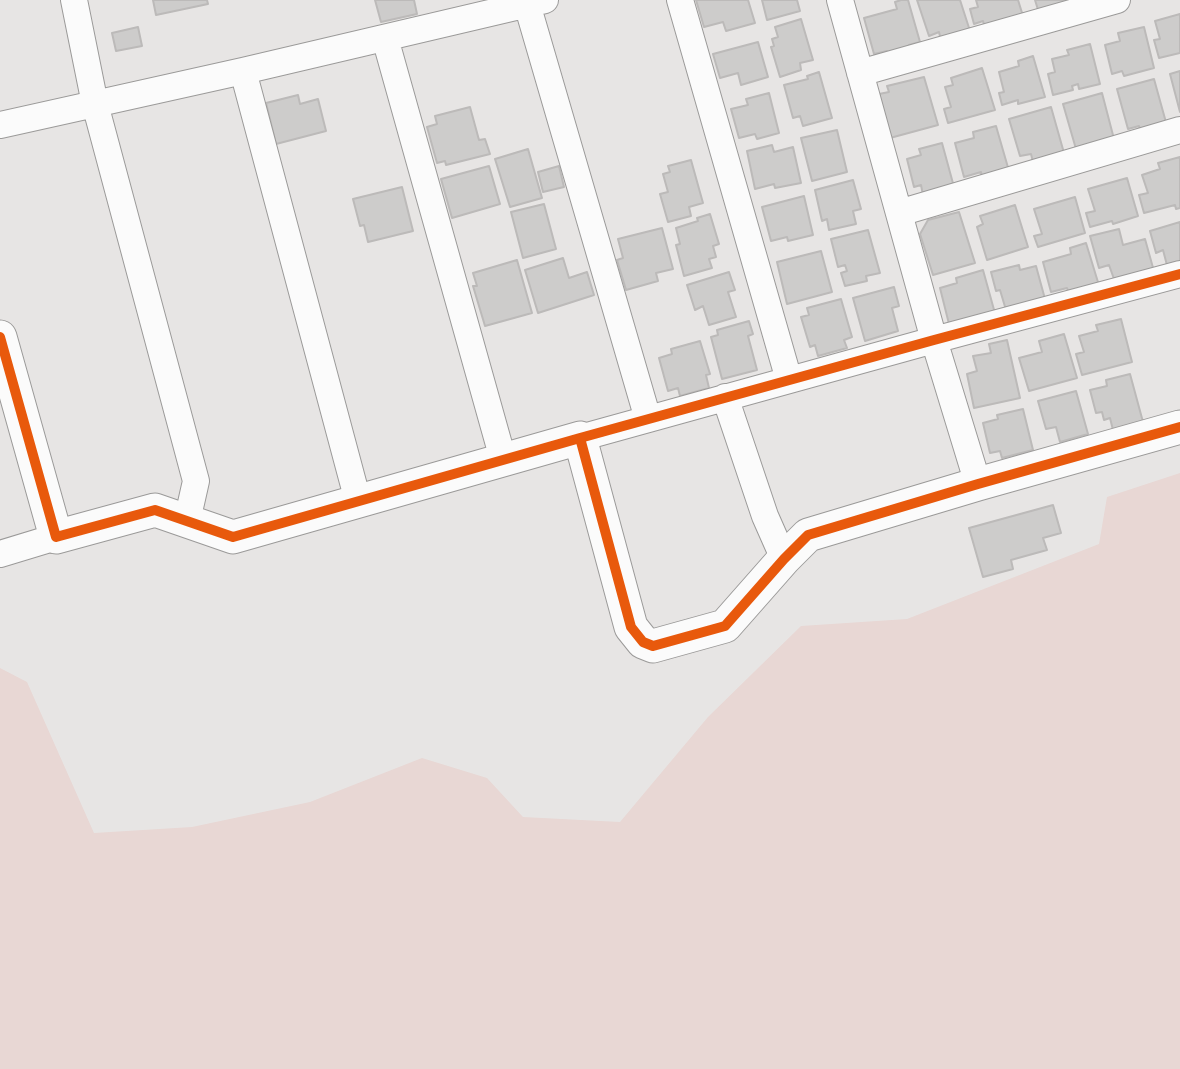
<!DOCTYPE html>
<html>
<head>
<meta charset="utf-8">
<style>
	body { margin:0 }
	canvas { display:block; background:#e7e5e4 }
</style>
</head>
<body>
<canvas width="1180" height="1069"></canvas>
<script>
const c = document.querySelector('canvas').getContext('2d');
c.lineJoin = 'round';
function paint(path, color) { c.fillStyle = color; c.fill(path, 'evenodd'); }
const poly = rows => new Path2D(rows.map(r => 'M' + r).join(''));
function trace(path, color, width, dash) { c.strokeStyle = color; c.lineWidth = width; c.lineCap = dash ? 'butt' : 'round'; c.setLineDash(dash || []); c.stroke(path); }
const green = poly([
	[1180,473,1180,1069,0,1069,0,668,27,682,94,833,192,827,310,802,422,758,487,778,523,817,620,822,708,717,801,626,907,619,1099,544,1107,497]
]);
const building = poly([
	[153,0,207,0,208,4,156,15,153,0],
	[375,0,414,0,417,14,381,22,375,0],
	[696,0,748,0,755,23,726,31,723,22,704,27,696,0],
	[762,0,797,0,800,11,767,20,762,0],
	[901,0,908,0,920,42,909,45,910,49,888,55,887,51,874,54,864,18,897,9,895,2,901,0],
	[917,0,960,0,970,31,941,41,939,32,929,36,917,0],
	[976,0,1018,0,1023,16,985,28,983,21,974,24,970,9,978,7,976,0],
	[1035,0,1071,0,1039,13,1035,0],
	[1180,14,1180,53,1159,58,1154,40,1160,39,1155,21,1180,14],
	[801,19,813,60,800,63,801,70,780,77,771,47,774,46,772,39,778,37,775,27,801,19],
	[138,27,142,46,116,51,112,33,138,27],
	[1144,27,1154,68,1124,76,1122,71,1112,74,1105,45,1120,41,1118,33,1144,27],
	[758,42,768,77,741,85,738,73,720,78,713,54,758,42],
	[1090,44,1100,84,1079,89,1078,84,1072,86,1073,90,1053,95,1048,74,1055,72,1052,59,1069,55,1067,50,1090,44],
	[1033,56,1045,97,1018,104,1018,100,1002,105,999,93,1004,92,999,72,1019,66,1018,61,1033,56],
	[982,68,995,110,948,123,944,109,951,107,945,87,953,85,951,78,982,68],
	[1180,71,1180,112,1170,74,1180,71],
	[819,72,832,118,803,126,800,116,793,118,784,85,808,79,807,76,819,72],
	[924,77,938,125,890,138,879,94,889,92,887,86,924,77],
	[1154,79,1167,126,1141,133,1139,126,1128,129,1117,89,1154,79],
	[769,93,779,133,757,139,755,134,739,138,731,109,748,105,746,99,769,93],
	[1102,93,1114,139,1076,149,1063,104,1102,93],
	[298,95,300,104,318,99,326,131,276,144,266,103,298,95],
	[470,107,479,140,485,139,490,154,446,165,445,161,437,163,427,127,437,124,435,116,470,107],
	[1051,107,1064,153,1033,162,1031,154,1020,156,1009,119,1051,107],
	[996,126,1009,171,982,178,981,172,964,177,955,143,974,138,973,132,996,126],
	[837,130,847,172,812,181,801,138,837,130],
	[942,143,954,187,923,195,921,185,914,187,907,159,921,155,919,149,942,143],
	[772,145,774,152,793,147,801,183,775,188,774,184,755,189,747,151,772,145],
	[528,149,542,198,510,207,495,159,528,149],
	[1180,157,1180,208,1176,209,1175,205,1144,213,1139,195,1148,193,1142,175,1160,169,1158,163,1180,157],
	[691,160,703,203,689,207,691,216,668,222,660,194,668,192,663,174,670,172,668,166,691,160],
	[489,166,500,204,452,218,441,179,489,166],
	[559,166,564,187,543,192,538,172,559,166],
	[1127,178,1138,216,1113,224,1112,221,1090,227,1086,213,1095,211,1088,189,1127,178],
	[853,180,861,209,853,211,856,224,829,230,827,219,822,221,815,190,853,180],
	[402,187,413,231,368,242,364,225,360,226,353,199,402,187],
	[804,196,813,235,788,241,787,237,771,241,762,207,804,196],
	[1075,197,1085,233,1038,247,1034,236,1042,234,1034,209,1075,197],
	[544,204,556,249,523,258,511,212,544,204],
	[1015,205,1028,247,987,260,977,227,983,224,980,216,1015,205],
	[959,212,975,263,933,275,920,234,928,220,959,212],
	[710,214,719,244,713,246,716,257,709,259,712,268,684,276,676,245,680,244,676,228,698,221,697,218,710,214],
	[1180,222,1180,266,1168,269,1163,250,1156,253,1150,231,1180,222],
	[662,228,673,269,656,273,658,281,626,290,617,260,623,258,618,239,662,228],
	[1119,229,1123,245,1145,239,1155,275,1114,279,1109,265,1099,268,1090,236,1119,229],
	[868,230,880,273,866,276,867,281,845,286,841,273,847,271,845,265,838,267,831,239,868,230],
	[1086,243,1101,292,1071,299,1067,288,1051,292,1043,262,1071,254,1070,248,1086,243],
	[821,251,832,292,787,304,777,262,821,251],
	[563,258,569,278,587,272,594,295,538,313,525,270,563,258],
	[517,260,532,313,485,326,473,286,477,286,473,273,517,260],
	[1019,265,1020,270,1036,266,1045,299,1006,310,1000,290,996,291,991,272,1019,265],
	[983,270,996,317,949,324,940,288,957,283,956,278,983,270],
	[729,272,735,290,728,292,736,317,709,325,703,306,695,310,687,285,729,272],
	[894,287,899,306,892,308,898,331,865,341,853,298,894,287],
	[841,299,852,337,844,340,847,348,818,356,815,345,810,347,801,317,809,315,807,308,841,299],
	[1121,319,1132,362,1082,375,1076,354,1084,352,1079,336,1098,331,1096,325,1121,319],
	[749,321,753,334,748,336,757,370,722,379,711,337,718,335,717,330,749,321],
	[1064,334,1077,378,1029,391,1019,358,1042,352,1039,341,1064,334],
	[1007,340,1020,398,974,408,967,374,977,371,973,356,991,353,989,344,1007,340],
	[700,341,710,374,706,375,709,388,680,396,678,388,668,391,659,358,672,354,671,349,700,341],
	[1130,374,1143,422,1113,430,1110,418,1104,420,1102,412,1096,413,1090,390,1107,386,1106,380,1130,374],
	[1076,391,1088,434,1060,442,1056,427,1046,429,1038,401,1076,391],
	[1023,409,1033,450,1002,458,1000,451,990,453,983,423,998,419,997,415,1023,409],
	[1053,505,1061,533,1043,538,1047,550,1011,560,1013,569,983,577,969,528,1053,505]
]);
const minor = poly([
	[74,0,95,104,196,481,187,521],
	[680,0,789,380],
	[840,0,934,340,978,484],
	[527,4,648,419],
	[385,38,503,459],
	[243,71,358,501],
	[860,73,1117,0],
	[0,125,243,71,545,0],
	[899,213,1180,130],
	[725,397,765,516,784,559],
	[580,438,934,340,1180,274],
	[0,554,56,537]
]);
const tertiary = poly([
	[0,337,56,537,155,510,233,537,580,438,631,627,643,642,653,646,725,626,784,559,808,535,978,484,1180,427]
]);
const cycleway = poly([
	[0,337,56,537,155,510,233,537,580,438,631,627,643,642,653,646,725,626,784,559,808,535,978,484,1180,427],
	[580,438,934,340,1180,274]
]);
paint(green, '#e8d7d4');
paint(building, '#cdcccb');
trace(building, '#bcbab9', 2);
trace(minor, '#9b9a99', 28);
trace(tertiary, '#9b9a99', 35);
trace(minor, '#fbfbfb', 26);
trace(tertiary, '#fbfbfb', 33);
trace(cycleway, '#e8590c', 10);
</script>
</body>
</html>
